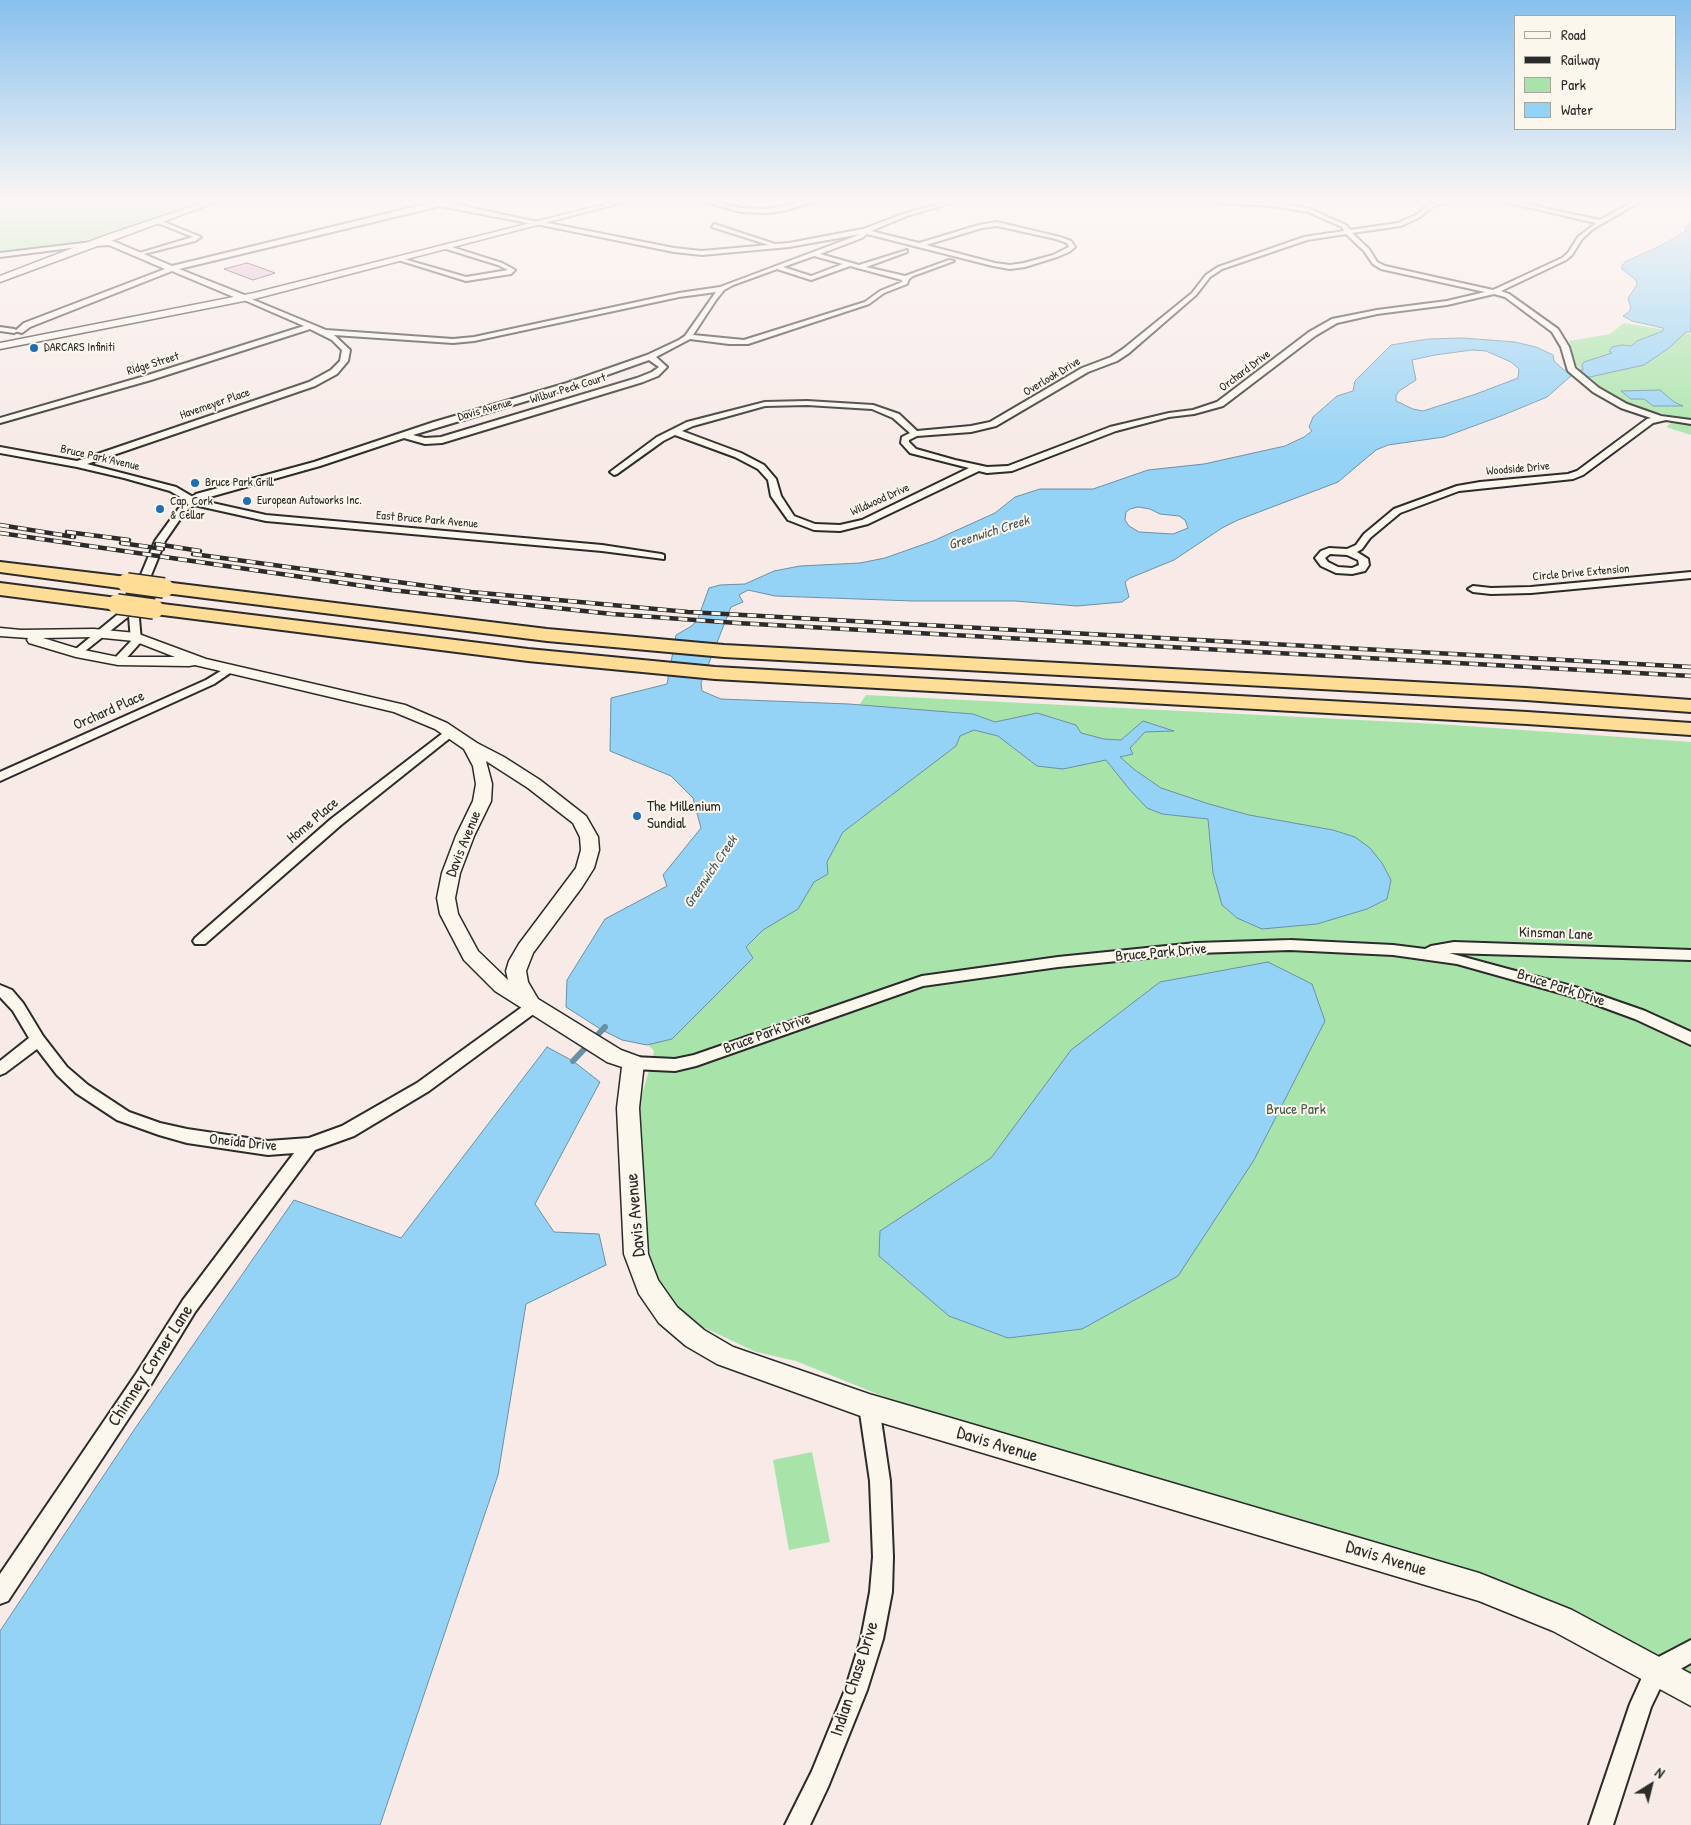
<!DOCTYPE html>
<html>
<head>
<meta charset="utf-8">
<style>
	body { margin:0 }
	#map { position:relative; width:1691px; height:1825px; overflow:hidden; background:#f7eae7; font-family:"Patrick Hand",sans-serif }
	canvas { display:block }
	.legend { position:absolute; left:1514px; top:15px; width:162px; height:115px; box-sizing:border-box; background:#fbf7ec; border:1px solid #a8a59f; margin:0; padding:6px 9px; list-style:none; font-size:15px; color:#2b2b2b }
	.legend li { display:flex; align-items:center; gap:10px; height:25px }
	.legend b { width:25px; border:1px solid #a8a59f }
	.north { position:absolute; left:1626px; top:1760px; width:50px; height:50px; -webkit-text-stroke:4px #fbf7ec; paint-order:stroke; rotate:36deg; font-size:14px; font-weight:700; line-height:20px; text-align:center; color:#2b2b2b }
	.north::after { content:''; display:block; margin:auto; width:18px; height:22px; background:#2b2b2b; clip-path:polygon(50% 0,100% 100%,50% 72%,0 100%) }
</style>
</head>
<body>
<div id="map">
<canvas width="1691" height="1825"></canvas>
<ul class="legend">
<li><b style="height:6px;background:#fbf7ec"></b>Road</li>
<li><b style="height:6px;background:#2b2b2b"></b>Railway</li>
<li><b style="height:14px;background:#a8e4aa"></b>Park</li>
<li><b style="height:14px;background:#95d3f6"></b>Water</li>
</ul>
<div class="north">N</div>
</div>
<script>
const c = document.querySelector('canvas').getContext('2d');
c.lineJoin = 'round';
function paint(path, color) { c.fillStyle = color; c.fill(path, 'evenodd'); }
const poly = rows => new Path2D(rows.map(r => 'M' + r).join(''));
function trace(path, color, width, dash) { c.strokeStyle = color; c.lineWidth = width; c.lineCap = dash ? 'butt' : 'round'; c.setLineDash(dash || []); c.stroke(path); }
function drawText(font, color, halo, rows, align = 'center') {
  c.font = font + ' "Patrick Hand",sans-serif'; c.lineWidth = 4; c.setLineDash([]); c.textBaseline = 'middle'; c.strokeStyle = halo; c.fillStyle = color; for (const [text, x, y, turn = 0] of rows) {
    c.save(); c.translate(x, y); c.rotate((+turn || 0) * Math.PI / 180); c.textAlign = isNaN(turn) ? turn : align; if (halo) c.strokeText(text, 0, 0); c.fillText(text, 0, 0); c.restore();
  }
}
const green = poly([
	[0,201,152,201,188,205,80,242,0,253],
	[1624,323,1691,334,1691,435,1666,427,1678,417,1633,407,1611,396,1576,365,1569,341,1610,334],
	[866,695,1438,724,1691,742,1691,1679,1419,1560,1294,1517,1153,1479,887,1398,796,1361,756,1352,692,1322,676,1305,662,1287,650,1258,645,1225,639,1104,653,1057,654,1051,638,1034],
	[812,1452,830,1542,789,1550,773,1460]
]);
const water = poly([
	[1691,224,1691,332,1686,332,1669,348,1644,365,1590,377,1571,376,1547,397,1501,416,1444,437,1388,445,1376,450,1338,482,1238,520,1222,528,1174,560,1130,578,1125,582,1129,597,1122,602,1077,606,1015,601,913,601,775,596,748,590,739,595,743,602,731,607,701,683,702,691,721,699,849,704,973,714,995,722,1037,713,1076,725,1081,733,1104,739,1121,740,1143,721,1174,731,1145,732,1130,748,1133,754,1120,757,1135,770,1161,788,1209,804,1249,815,1333,830,1355,837,1370,848,1382,863,1391,880,1387,899,1367,909,1317,924,1262,929,1237,918,1222,905,1213,873,1208,819,1162,814,1147,808,1130,790,1106,760,1063,769,1037,766,998,736,974,730,960,736,956,746,843,832,827,862,828,874,814,882,798,909,763,930,746,947,753,958,672,1039,647,1045,622,1040,602,1030,566,1007,567,980,605,919,667,886,663,875,701,828,693,798,671,776,610,751,611,698,667,684,676,635,690,627,697,621,709,588,720,585,745,584,774,571,800,566,860,563,885,558,933,541,995,513,1015,497,1040,489,1093,489,1148,470,1204,464,1285,446,1304,437,1312,431,1309,427,1313,417,1337,396,1353,391,1355,381,1391,345,1428,339,1463,338,1515,342,1536,347,1553,355,1554,361,1564,370,1583,370,1582,365,1584,362,1612,353,1609,351,1612,347,1622,345,1631,346,1637,341,1663,331,1663,328,1632,321,1623,316,1629,312,1631,308,1628,298,1637,285,1636,280,1622,269,1622,266,1625,262,1664,244,1686,231,1685,227,1691,224],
	[1472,350,1486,351,1511,362,1519,369,1518,378,1476,394,1423,411,1413,409,1396,401,1396,396,1399,391,1416,380,1412,360,1435,355,1472,350],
	[1138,507,1150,509,1160,514,1179,516,1185,520,1188,528,1173,534,1139,532,1129,526,1125,520,1126,512,1130,509,1138,507],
	[1660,390,1674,402,1683,406,1653,406,1644,399,1631,399,1621,391,1660,390],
	[1268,962,1312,984,1325,1021,1254,1160,1178,1276,1082,1329,1008,1338,949,1316,879,1256,880,1231,991,1158,1071,1050,1160,982,1268,962],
	[547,1047,573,1061,600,1082,535,1204,554,1232,599,1234,606,1265,526,1304,498,1475,380,1825,0,1825,0,1631,136,1427,294,1200,401,1238,547,1047]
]);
const stream = poly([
	[573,1061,605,1027]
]);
const building = poly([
	[247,263,253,265,275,273,253,280,224,269,247,263]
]);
const minor = poly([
	[703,201,712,201,741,208,766,209,808,201,817,201,783,211,766,213,741,212,703,201],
	[948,201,957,201,907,216,871,231,919,243,979,225,997,222,1060,237,1071,241,1075,247,1069,252,1057,257,1025,267,1010,269,993,266,867,234,862,238,820,254,859,265,907,250,907,252,866,267,905,276,949,260,954,261,913,276,909,279,907,284,884,293,869,304,748,344,729,344,690,339,656,357,667,367,658,376,643,382,442,443,425,444,404,438,320,466,199,500,266,515,602,545,661,554,664,555,664,559,602,551,266,521,194,505,185,512,165,541,138,607,141,641,140,643,122,663,114,663,113,661,114,659,131,641,129,616,80,655,72,655,71,653,128,606,155,541,179,508,187,501,170,491,124,478,77,467,0,453,0,447,77,461,309,382,331,370,340,361,342,350,332,340,310,329,151,380,0,423,0,418,145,376,304,326,242,299,242,297,244,296,326,330,453,339,474,337,679,293,720,287,861,234,789,247,702,255,674,252,536,224,538,221,674,248,702,251,769,245,712,227,714,224,775,244,789,243,863,229,903,214,948,201],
	[997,226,1056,239,1067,243,1069,247,1053,255,1024,263,1010,265,995,263,926,245,982,228,997,226],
	[814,256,843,264,811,276,783,267,814,256],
	[850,266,902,280,902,282,880,291,865,302,744,340,693,335,716,300,724,290,733,285,777,269,811,280,850,266],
	[716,292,685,336,679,340,647,355,567,383,434,422,314,462,196,494,193,497,176,487,87,464,315,386,337,374,348,361,350,350,334,335,453,343,474,341,679,297,716,292],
	[649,360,659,367,652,372,637,378,441,437,425,438,413,435,573,387,649,360],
	[1213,201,1272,202,1310,209,1346,225,1350,230,1398,223,1416,215,1429,204,1456,201,1433,206,1420,217,1401,226,1352,233,1369,249,1377,262,1385,266,1493,290,1562,258,1568,253,1578,237,1596,223,1501,201,1511,201,1600,220,1634,201,1641,201,1593,229,1582,239,1572,255,1566,260,1501,291,1509,294,1558,329,1569,347,1575,368,1599,388,1627,404,1661,416,1691,420,1691,424,1666,420,1653,423,1583,475,1573,479,1459,491,1400,513,1370,538,1362,549,1357,552,1368,559,1369,565,1365,571,1352,574,1336,573,1321,566,1315,558,1321,551,1329,548,1347,549,1356,545,1364,534,1394,509,1457,486,1480,482,1568,474,1577,471,1647,419,1651,418,1621,408,1593,392,1568,371,1561,347,1552,332,1505,297,1494,294,1447,305,1377,314,1337,323,1315,336,1223,406,1194,414,1169,417,1116,431,1012,471,987,473,979,471,868,524,840,531,814,530,788,520,771,496,768,480,758,469,735,457,675,435,663,441,617,474,614,475,610,472,657,437,687,422,765,402,807,401,873,405,899,414,917,431,971,426,990,422,1082,368,1111,357,1123,349,1192,293,1206,275,1218,267,1304,237,1344,231,1342,227,1308,212,1272,206,1216,203,1213,201],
	[1346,234,1364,251,1373,264,1381,269,1485,292,1447,301,1377,310,1332,319,1309,332,1217,402,1193,410,1169,413,1110,427,1008,466,987,467,955,460,916,449,909,442,909,440,917,436,971,432,996,426,1088,372,1117,361,1129,353,1196,295,1210,277,1222,269,1307,240,1346,234],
	[807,405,872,409,893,418,910,433,902,437,901,443,910,453,969,468,862,520,840,525,815,524,794,516,781,496,776,479,764,465,741,453,682,431,693,426,765,406,807,405],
	[1330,554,1347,555,1358,560,1359,565,1352,568,1338,567,1328,562,1325,558,1330,554],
	[155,220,159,220,201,237,195,241,136,256,136,254,193,237,155,222,155,220],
	[92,242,94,243,94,245,0,257,0,253,92,242],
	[445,245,502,263,515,270,511,274,466,281,395,259,400,258,466,277,508,270,498,265,443,248,443,246,445,245],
	[0,327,14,329,18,331,14,333,0,331,0,327],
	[1691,572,1691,578,1531,593,1491,594,1473,592,1468,589,1473,586,1491,588,1531,587,1691,572],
	[229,666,233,667,235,669,233,671,214,684,0,781,0,772,206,680,229,666],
	[451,728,455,730,457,732,455,734,341,825,205,944,195,944,193,941,195,938,331,819,447,730,451,728],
	[1290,940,1393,945,1425,949,1431,946,1454,942,1691,950,1691,960,1449,953,1582,989,1645,1011,1691,1032,1691,1045,1635,1019,1578,998,1457,964,1393,955,1290,950,1196,953,1058,967,923,986,696,1066,675,1071,633,1069,628,1067,625,1063,628,1059,633,1057,675,1059,694,1055,922,976,1058,957,1196,943,1290,940],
	[0,985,12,990,23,1003,43,1036,67,1067,88,1085,129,1112,160,1123,187,1129,268,1141,309,1138,342,1126,417,1083,529,1002,534,1001,539,1002,541,1006,539,1010,429,1091,354,1136,315,1150,195,1312,150,1386,8,1601,0,1604,0,1574,136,1374,183,1300,294,1153,268,1155,187,1143,159,1135,117,1120,76,1093,57,1075,37,1049,5,1073,0,1075,0,1061,29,1038,13,1011,0,997,0,985],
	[869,1397,876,1400,879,1406,890,1481,893,1557,892,1592,883,1639,867,1690,828,1787,810,1825,785,1825,812,1771,845,1690,861,1639,870,1592,873,1557,870,1481,859,1406,862,1400,869,1397],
	[1691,1640,1691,1663,1665,1678,1651,1707,1613,1825,1589,1825,1630,1704,1649,1662,1691,1640]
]);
const tertiary = poly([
	[438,201,454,201,450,203,542,223,538,225,440,206,179,269,247,296,247,300,241,300,172,271,30,327,22,333,15,331,24,323,165,269,109,245,92,246,88,244,89,242,113,241,172,266,438,201]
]);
const secondary = poly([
	[208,201,219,201,0,282,0,276,104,236,208,201],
	[617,201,629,201,254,299,0,349,0,343,254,293,617,201],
	[0,628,21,630,94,629,136,633,206,659,405,705,447,723,477,743,504,757,540,780,586,816,598,837,599,850,594,868,582,887,533,953,526,971,528,982,538,999,621,1050,640,1057,644,1063,639,1108,648,1254,658,1280,677,1307,704,1330,733,1347,869,1394,1479,1573,1572,1610,1691,1674,1691,1706,1553,1631,1479,1601,869,1419,717,1364,686,1346,659,1323,639,1294,624,1254,617,1108,622,1067,607,1062,495,991,464,960,440,914,437,898,442,873,456,836,473,801,476,784,473,766,464,749,435,729,394,712,195,665,189,666,118,665,76,657,29,643,27,640,28,638,0,636,0,628],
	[94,637,134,641,175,657,118,657,79,649,43,638,94,637],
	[486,761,528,788,573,823,580,837,581,850,576,868,519,944,509,961,506,971,508,980,478,951,458,914,455,898,460,873,474,836,491,801,492,784,486,761]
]);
const motorway = poly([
	[0,562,127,577,133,579,136,583,133,587,127,589,0,572,0,562],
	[164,582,547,629,724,645,1526,688,1691,700,1691,712,1526,700,724,657,547,641,157,592,155,588,157,584,164,582],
	[0,583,117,598,124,600,126,604,124,608,117,610,0,595,0,583],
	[154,603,528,649,715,667,1527,712,1691,723,1691,735,1527,724,715,679,528,661,147,613,145,609,147,605,154,603]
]);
const rail = poly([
	[0,525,74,537],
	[67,532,129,540],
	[0,533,391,590,612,614,737,623,1691,676],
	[121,543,163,549],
	[156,544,200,551],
	[193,554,471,592,688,612,1691,667]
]);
const motorwayBridge = poly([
	[127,583,164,588],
	[117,604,154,609]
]);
const markers = [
	[34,348,5,"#1f6fb2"],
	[195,483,5,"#1f6fb2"],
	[247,501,5,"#1f6fb2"],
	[160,509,5,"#1f6fb2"],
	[637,816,5,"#1f6fb2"]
];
const farPoinames = [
	["DARCARS Infiniti",44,348],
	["Bruce Park Grill",205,483],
	["European Autoworks Inc.",257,501],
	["Cap, Cork",170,502],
	["& Cellar",170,516]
];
const farStreetnames = [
	["Ridge Street",153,364,-17],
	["Orchard Drive",1245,371,-37],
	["Overlook Drive",1052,377,-31],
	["Wilbur Peck Court",568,389,-17],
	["Havemeyer Place",215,404,-19],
	["Davis Avenue",485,410,-16],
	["Bruce Park Avenue",100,458,13],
	["Woodside Drive",1518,469,-5],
	["Wildwood Drive",880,500,-24],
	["East Bruce Park Avenue",427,520,5],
	["Circle Drive Extension",1581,573,-5]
];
const farWaternames = [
	["Greenwich Creek",989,533,-18],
	["Greenwich Creek",711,872,-56]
];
const streetNames = [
	["Orchard Place",109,711,-24],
	["Home Place",313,821,-40],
	["Davis Avenue",464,844,-68],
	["Kinsman Lane",1556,934,2],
	["Bruce Park Drive",1161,953,-5],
	["Bruce Park Drive",1561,988,18],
	["Bruce Park Drive",767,1034,-20],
	["Oneida Drive",243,1143,6]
];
const poiNames = [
	["The Millenium",647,807],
	["Sundial",647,824]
];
const parkNames = [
	["Bruce Park",1296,1110]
];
const nearStreetnames = [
	["Davis Avenue",636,1215,-95],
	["Chimney Corner Lane",151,1366,-57],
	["Davis Avenue",997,1445,17],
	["Davis Avenue",1386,1559,17],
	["Indian Chase Drive",855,1679,-72]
];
paint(green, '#a8e4aa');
paint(water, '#95d3f6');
trace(water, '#6b90a5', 1);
trace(stream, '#6b90a5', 6);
paint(building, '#e9b5d2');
trace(building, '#2b2b2b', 1);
trace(minor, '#2b2b2b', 4);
trace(tertiary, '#2b2b2b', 4);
trace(secondary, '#2b2b2b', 3);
trace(motorway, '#2b2b2b', 4);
paint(minor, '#fbf7ec');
paint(tertiary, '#fbf7ec');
paint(secondary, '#fbf7ec');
paint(motorway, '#ffdd96');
trace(rail, '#2b2b2b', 4.5);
trace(rail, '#fbf7ec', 3, [9]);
trace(motorwayBridge, '#2b2b2b', 22, []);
trace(motorwayBridge, '#ffdd96', 19);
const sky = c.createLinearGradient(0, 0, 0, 456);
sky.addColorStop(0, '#87c0ee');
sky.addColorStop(0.44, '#fbf6f4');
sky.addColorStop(1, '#fbf6f400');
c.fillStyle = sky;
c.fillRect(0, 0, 1691, 456);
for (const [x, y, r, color] of markers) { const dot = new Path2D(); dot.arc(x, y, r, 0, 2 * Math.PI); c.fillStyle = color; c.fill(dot); trace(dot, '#fbf7ec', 2); }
drawText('12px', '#2b2b2b', '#fbf7ec', farPoinames, 'left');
drawText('12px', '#2b2b2b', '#fbf7ec', farStreetnames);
drawText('italic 14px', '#46555e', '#fbf7ec', farWaternames);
drawText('15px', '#2b2b2b', '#fbf7ec', streetNames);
drawText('15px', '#2b2b2b', '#fbf7ec', poiNames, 'left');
drawText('15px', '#4a594b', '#fbf7ec', parkNames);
drawText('18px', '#2b2b2b', '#fbf7ec', nearStreetnames);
</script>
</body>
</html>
